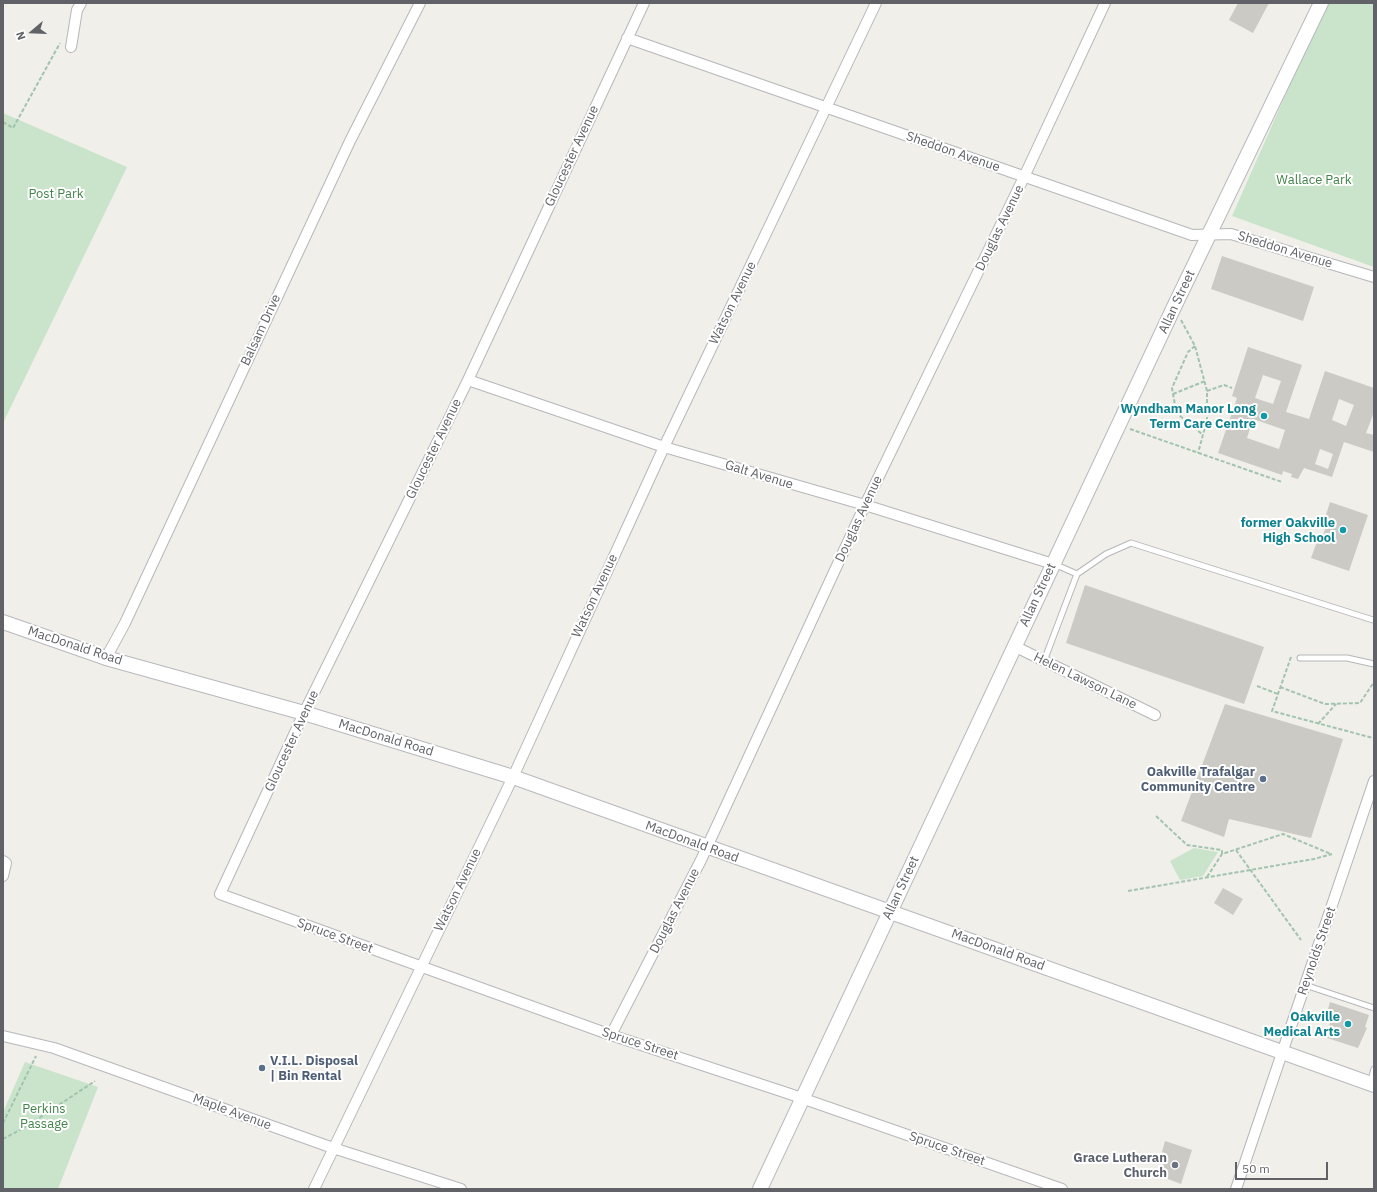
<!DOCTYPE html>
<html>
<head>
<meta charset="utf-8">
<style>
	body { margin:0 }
	#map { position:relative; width:1377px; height:1192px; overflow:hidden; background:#f0efe9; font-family:"IBM Plex Sans",sans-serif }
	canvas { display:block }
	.frame { position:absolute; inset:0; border:4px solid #606267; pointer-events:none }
	.north { position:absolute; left:12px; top:12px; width:40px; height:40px; -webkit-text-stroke:3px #fff; paint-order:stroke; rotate:251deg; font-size:11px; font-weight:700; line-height:16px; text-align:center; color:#606267 }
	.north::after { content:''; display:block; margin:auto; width:14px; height:18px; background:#606267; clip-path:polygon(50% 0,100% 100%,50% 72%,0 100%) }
	.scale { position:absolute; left:1235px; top:1162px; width:93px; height:18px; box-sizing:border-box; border:2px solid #606267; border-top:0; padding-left:5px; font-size:12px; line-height:14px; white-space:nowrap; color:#606267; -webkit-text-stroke:3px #fff; paint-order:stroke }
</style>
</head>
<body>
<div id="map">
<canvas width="1377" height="1192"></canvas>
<div class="frame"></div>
<div class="north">N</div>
<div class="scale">50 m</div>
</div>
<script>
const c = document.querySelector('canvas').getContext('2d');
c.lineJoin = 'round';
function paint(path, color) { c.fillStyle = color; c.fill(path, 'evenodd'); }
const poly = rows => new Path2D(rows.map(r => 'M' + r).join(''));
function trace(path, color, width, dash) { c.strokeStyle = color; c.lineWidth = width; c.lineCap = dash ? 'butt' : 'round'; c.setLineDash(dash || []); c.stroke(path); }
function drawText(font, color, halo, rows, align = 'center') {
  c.font = font + ' "IBM Plex Sans",sans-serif'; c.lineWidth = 4; c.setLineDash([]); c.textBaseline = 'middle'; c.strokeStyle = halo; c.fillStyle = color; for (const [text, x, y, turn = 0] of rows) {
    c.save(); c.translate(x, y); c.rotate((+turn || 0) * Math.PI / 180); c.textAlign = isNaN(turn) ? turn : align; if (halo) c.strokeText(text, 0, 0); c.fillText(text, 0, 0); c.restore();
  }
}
const green = poly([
	[1326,3,1374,3,1374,267,1232,216],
	[3,113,127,167,3,423],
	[1194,848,1218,852,1203,876,1180,880,1170,861],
	[25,1062,98,1087,58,1189,3,1189,3,1112]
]);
const building = poly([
	[1238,3,1269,3,1253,33,1229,20],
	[1222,256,1314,287,1303,321,1211,289],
	[1248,347,1302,365,1286,412,1309,419,1325,371,1374,388,1374,412,1366,433,1374,435,1374,452,1344,442,1332,477,1304,468,1298,479,1291,477,1292,474,1283,471,1282,475,1218,453,1237,398,1232,396],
	[1263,375,1281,381,1273,404,1255,398],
	[1339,399,1354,405,1346,426,1332,420],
	[1253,419,1285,430,1279,449,1247,438],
	[1320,449,1333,454,1328,469,1315,464],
	[1330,502,1368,515,1349,571,1311,558,1318,539,1321,540,1328,522,1324,521],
	[1085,585,1264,647,1244,704,1066,643],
	[1225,704,1343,739,1311,838,1229,819,1224,837,1181,821],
	[1223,888,1243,899,1233,915,1214,903],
	[1330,1002,1369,1015,1365,1027,1367,1028,1358,1048,1318,1035,1321,1027,1328,1029,1334,1011,1328,1009],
	[1165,1141,1192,1150,1181,1184,1160,1176,1167,1154,1162,1152]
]);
const path = poly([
	[3,122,13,128,60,43],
	[1181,320,1195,346,1207,391,1207,420,1198,453],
	[1195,346,1188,352,1172,388,1176,411,1179,415,1203,435],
	[1207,391,1224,385,1232,388],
	[1173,394,1205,381],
	[1130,429,1282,482],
	[1291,657,1272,711,1373,738],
	[1257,686,1278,694],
	[1280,687,1325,704,1360,703,1374,682],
	[1318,724,1336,704],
	[1156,816,1187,845,1222,850,1222,854],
	[1236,850,1301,940],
	[1207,877,1222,854,1283,834,1331,854],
	[1128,891,1314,859,1332,854],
	[1307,1014,1330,1021],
	[3,1123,36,1056],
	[3,1139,27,1126,95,1081]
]);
const lane = poly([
	[1054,564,1077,574,1106,554,1131,543,1373,620],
	[1300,658,1347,658,1374,664],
	[1044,661,1077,574],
	[1305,985,1374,1008],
	[1370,1083,1374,1069]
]);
const street = poly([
	[644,3,468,380,304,713,220,894,611,1035,790,1094,1062,1189],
	[627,38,1192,235,1231,234,1374,277],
	[71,47,77,10,81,3],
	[468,380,664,447,865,505,1053,564],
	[1014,646,1155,715],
	[106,658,125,623,350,141,420,3],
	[3,861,6,863,3,876],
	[611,1035,701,860,865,505,1024,177,1105,3],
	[3,1036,54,1048,333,1148,461,1189],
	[314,1189,513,777,664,447,876,3],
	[1236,1189,1374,781]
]);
const secondary = poly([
	[3,622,106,658,304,713,513,777,1374,1085],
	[760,1189,1174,307,1321,3]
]);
const markers = [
	[1264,416,4,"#0f9aa8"],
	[1343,530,4,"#0f9aa8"],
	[1263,779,4,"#5c6f8a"],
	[1348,1024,4,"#0f9aa8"],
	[262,1068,4,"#5c6f8a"],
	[1175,1165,4,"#6b7280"]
];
const streetNames = [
	["Sheddon Avenue",953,152,19],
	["Gloucester Avenue",572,156,-65],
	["Douglas Avenue",1000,228,-64],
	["Sheddon Avenue",1285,250,17],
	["Allan Street",1177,302,-65],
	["Watson Avenue",733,303,-64],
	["Balsam Drive",261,330,-65],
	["Gloucester Avenue",434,449,-64],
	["Galt Avenue",759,475,17],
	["Douglas Avenue",859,519,-65],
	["Allan Street",1038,595,-65],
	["Watson Avenue",595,596,-65],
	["MacDonald Road",75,646,18],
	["Helen Lawson Lane",1085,681,26],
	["MacDonald Road",386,738,17],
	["Gloucester Avenue",292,741,-65],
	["MacDonald Road",692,842,20],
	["Allan Street",901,888,-65],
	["Watson Avenue",458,890,-64],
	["Douglas Avenue",675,911,-63],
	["Spruce Street",335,936,20],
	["MacDonald Road",998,950,20],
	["Reynolds Street",1317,951,-71],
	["Spruce Street",640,1044,18],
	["Maple Avenue",232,1112,20],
	["Spruce Street",947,1149,19]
];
const parkNames = [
	["Wallace Park",1314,180],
	["Post Park",56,194],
	["Perkins",44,1109],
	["Passage",44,1124]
];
const cultureNames = [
	["Wyndham Manor Long",1256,409],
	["Term Care Centre",1256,424],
	["former Oakville",1335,523],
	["High School",1335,538],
	["Oakville",1340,1017],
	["Medical Arts",1340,1032]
];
const serviceNames = [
	["Oakville Trafalgar",1255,772],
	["Community Centre",1255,787],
	["V.I.L. Disposal",270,1061,"left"],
	["| Bin Rental",270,1076,"left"]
];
const worshipNames = [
	["Grace Lutheran",1167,1158],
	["Church",1167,1173]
];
paint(green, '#c9e4ca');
paint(building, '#cbcac5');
trace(lane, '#b5b7bb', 7);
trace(street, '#b5b7bb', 12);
trace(secondary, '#b7b9be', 16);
trace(path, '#a2c4ae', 2, [4, 2]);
trace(lane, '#fff', 5);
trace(street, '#fff', 10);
trace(secondary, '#fff', 14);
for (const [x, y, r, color] of markers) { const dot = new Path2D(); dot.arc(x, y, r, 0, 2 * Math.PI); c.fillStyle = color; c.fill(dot); trace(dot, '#fff', 1.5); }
drawText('13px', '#606267', '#fff', streetNames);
drawText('13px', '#428449', '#fff', parkNames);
drawText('bold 13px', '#0d838f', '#fff', cultureNames, 'right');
drawText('bold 13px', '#4e5e75', '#fff', serviceNames, 'right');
drawText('bold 13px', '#5b616d', '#fff', worshipNames, 'right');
</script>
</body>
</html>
